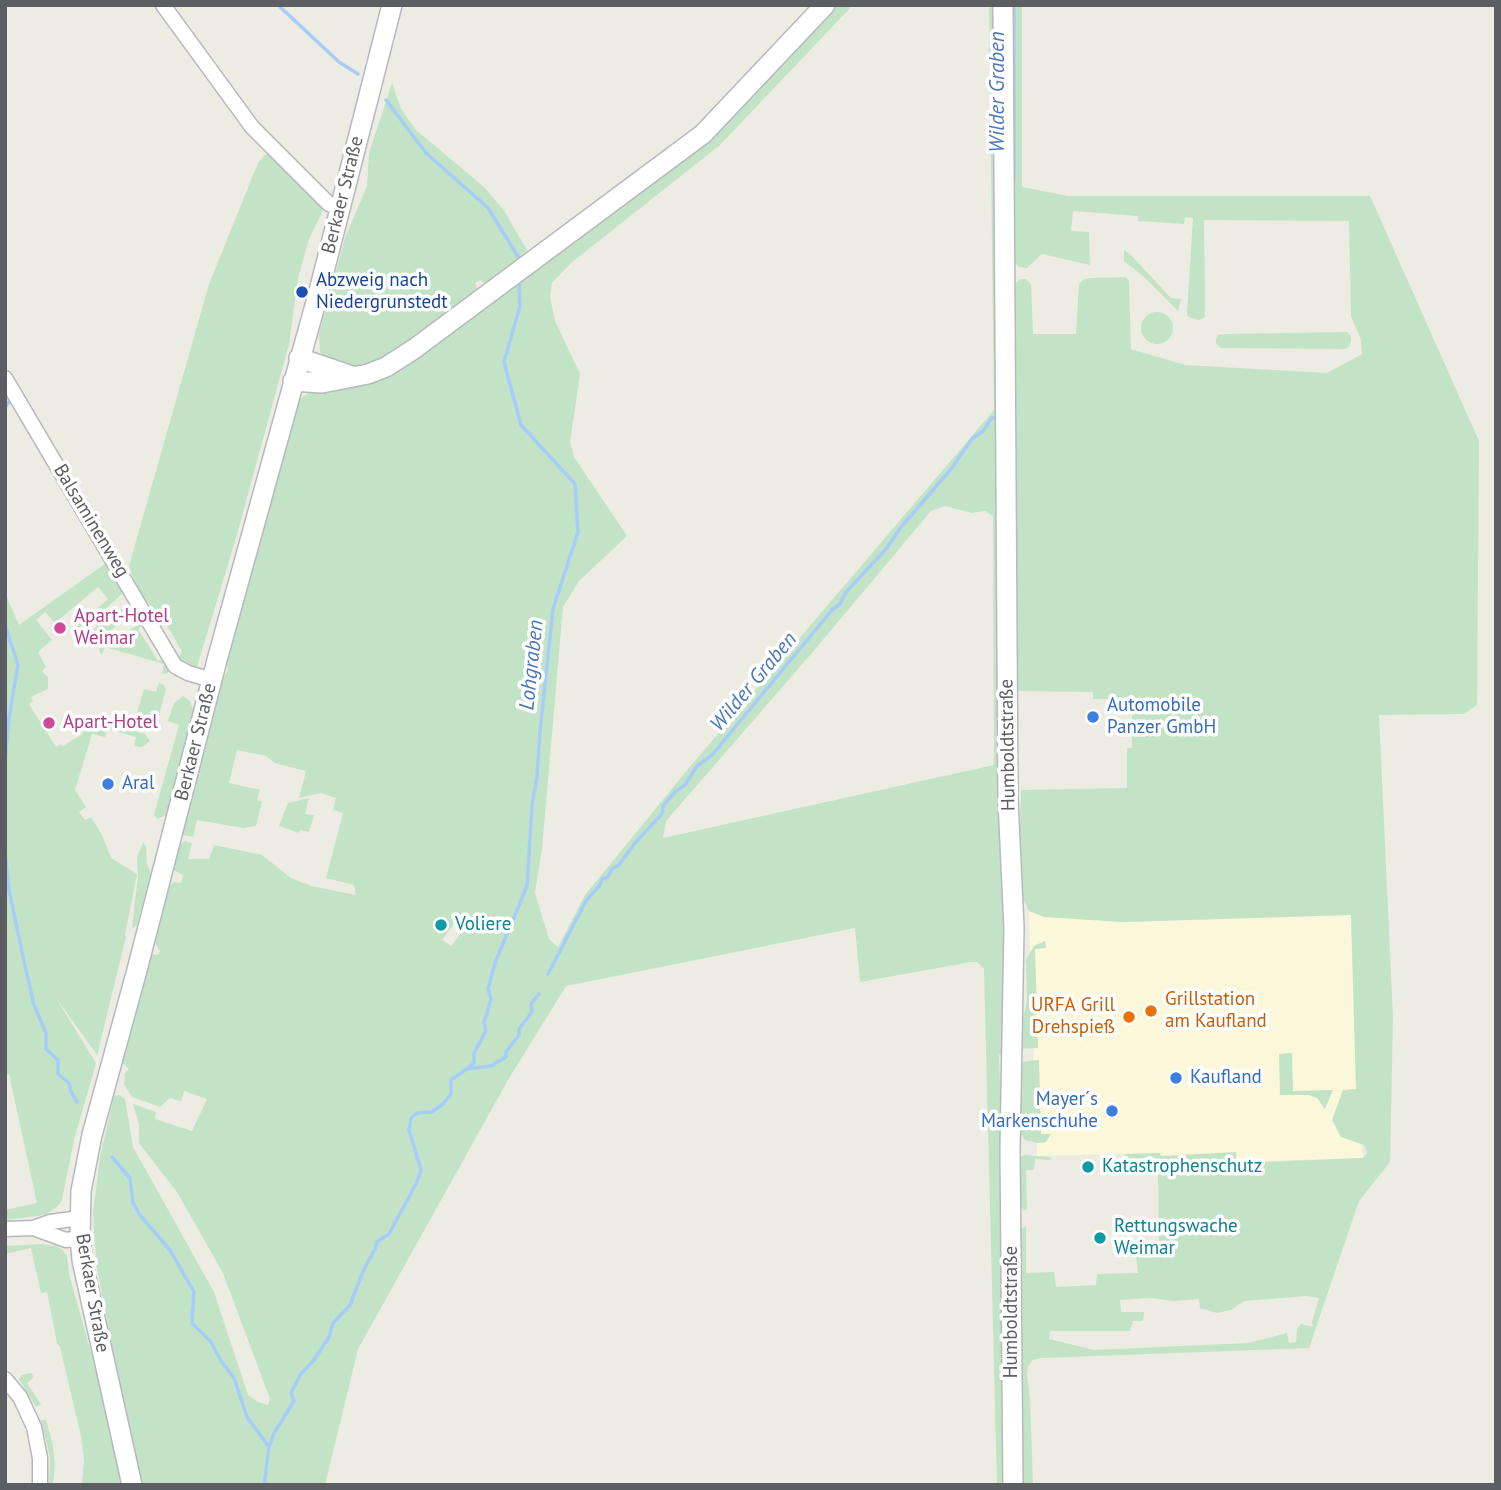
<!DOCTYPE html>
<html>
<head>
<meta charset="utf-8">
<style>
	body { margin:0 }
	#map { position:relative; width:1501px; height:1490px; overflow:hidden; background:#edece3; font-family:"PT Sans",sans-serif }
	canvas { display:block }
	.frame { position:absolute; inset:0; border:7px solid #5c5e63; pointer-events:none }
</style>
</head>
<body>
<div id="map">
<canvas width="1501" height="1490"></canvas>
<div class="frame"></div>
</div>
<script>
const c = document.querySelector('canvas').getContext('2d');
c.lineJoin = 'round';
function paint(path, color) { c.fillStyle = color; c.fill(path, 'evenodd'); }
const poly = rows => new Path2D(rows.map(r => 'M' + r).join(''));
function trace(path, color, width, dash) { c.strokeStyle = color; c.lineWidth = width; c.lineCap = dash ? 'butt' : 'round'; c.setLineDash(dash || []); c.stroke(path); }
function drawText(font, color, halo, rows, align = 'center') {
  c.font = font + ' "PT Sans",sans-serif'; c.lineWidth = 7; c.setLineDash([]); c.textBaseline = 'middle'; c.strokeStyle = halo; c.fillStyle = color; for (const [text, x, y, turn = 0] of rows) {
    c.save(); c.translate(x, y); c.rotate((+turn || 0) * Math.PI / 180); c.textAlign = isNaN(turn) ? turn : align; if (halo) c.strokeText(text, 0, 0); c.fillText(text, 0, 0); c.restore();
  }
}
const commercial = poly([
	[1029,911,1131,922,1351,915,1356,1089,1363,1158,1157,1164,1154,1153,1037,1156]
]);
const green = poly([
	[835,5,853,5,720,145,571,263,552,283,550,297,555,321,580,374,570,442,574,457,627,536,579,581,563,607,542,849,535,893,549,939,558,947,585,895,688,769,994,410,989,5,997,5,1003,952,1003,1054,999,1055,1000,1087,1004,1088,1007,1485,997,1485,984,969,977,962,971,962,860,982,855,928,566,986,508,1080,358,1349,325,1485,140,1485,97,1269,94,1231,93,1213,100,1157,114,1096,119,1095,125,1099,133,1147,214,1292,248,1395,258,1402,268,1405,270,1399,223,1273,177,1192,139,1143,139,1124,133,1104,156,1112,155,1119,192,1131,207,1099,184,1091,181,1101,170,1098,160,1107,132,1097,124,1084,125,1073,129,1069,123,1063,124,1058,149,956,152,954,158,955,160,951,154,941,168,888,174,882,181,883,183,875,173,870,180,844,185,841,192,843,188,859,209,859,214,845,262,855,291,878,311,886,356,895,354,885,326,878,343,813,333,810,336,798,321,793,299,798,306,771,275,763,266,756,237,750,229,783,260,790,257,800,262,802,256,826,243,828,197,820,193,837,184,835,181,832,222,680,228,670,227,665,239,616,296,402,315,388,350,384,708,139],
	[945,506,972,513,985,511,993,516,994,765,663,838,666,821,811,654,931,511],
	[459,917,468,924,451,946,442,940],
	[1010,5,1022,5,1022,187,1068,196,1370,196,1479,441,1477,705,1464,714,1379,715,1393,1017,1390,1162,1359,1201,1309,1348,1041,1358,1033,1360,1028,1366,1027,1375,1030,1400,1033,1485,1021,1485,1021,1229,1026,1226,1026,1273,1054,1272,1056,1287,1096,1285,1097,1274,1138,1273,1135,1246,1159,1245,1158,1172,1153,1172,1155,1157,1125,1159,1125,1154,1160,1153,1161,1156,1236,1152,1237,1163,1363,1158,1367,1153,1364,1145,1341,1137,1332,1120,1343,1090,1356,1089,1351,915,1122,922,1044,917,1029,911,1022,896,1019,863,1021,790,1127,788,1127,748,1132,748,1132,699,1093,699,1093,692,1015,691,1011,288,1020,279,1026,279,1031,285,1033,334,1076,334,1079,284,1084,279,1091,278,1125,277,1129,281,1131,349,1185,365,1327,373,1362,354,1361,340,1351,316,1349,221,1204,220,1205,317,1199,320,1188,317,1187,313,1193,218,1185,217,1184,224,1138,221,1138,216,1073,211,1071,231,1089,232,1090,265,1042,254,1027,268,1019,267,1012,260],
	[1307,1296,1319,1298,1312,1322,1313,1327,1301,1324,1297,1329,1296,1342,1289,1343,1287,1333,1248,1343,1094,1350,1049,1339,1050,1331,1130,1331,1133,1321,1143,1321,1144,1312,1121,1312,1120,1300,1150,1298,1174,1301,1199,1299,1200,1308,1217,1313,1231,1310,1244,1301],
	[392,83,401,109,416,130,484,187,503,209,527,250,488,285,480,280,475,283,478,292,414,341,377,362,347,367,324,358,320,352,319,334,345,238,367,186,369,153],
	[269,154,323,206,321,215,309,239,298,278,289,344,236,538,196,670,177,660,182,652,168,627,147,601,141,598,129,566,209,284,258,163,265,155],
	[1124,250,1131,255,1171,298,1181,299,1178,311,1144,277,1124,261],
	'1141 328a16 16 0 1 1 32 0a16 16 0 1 1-32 0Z',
	[1347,332,1351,336,1351,341,1349,347,1345,349,1227,348,1221,348,1216,344,1216,339,1218,335,1226,334],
	[109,561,123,586,123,593,81,631,77,626,108,599,98,587,55,623,45,612,36,620,52,640,38,652,46,667,42,671,48,677,48,689,31,697,33,701,29,704,56,747,61,744,63,746,81,735,86,729,77,715,145,734,150,741,142,747,134,746,136,737,108,729,105,737,92,734,75,790,86,807,79,812,85,820,91,817,102,835,111,858,137,874,125,935,126,937,97,1055,56,998,96,1063,74,1140,62,1200,58,1206,45,1215,5,1220,5,1210,37,1203,9,1074,5,1074,5,593,19,625],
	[131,605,137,612,87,646,88,637,97,625,115,612],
	[143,622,145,624,138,629,158,661,164,657,169,664,168,673,165,674,162,673,164,664,105,647,102,655,99,651,100,648],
	[159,683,164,685,166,689,156,726,135,719,144,689,156,692],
	[183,696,190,701,194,712,166,815,158,819,154,815,155,811,179,725,168,721,174,703],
	[309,798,305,814,314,815,309,832,300,830,299,833,279,826,288,803],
	[143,843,146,846,147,864,151,874,137,925,132,928,138,875,137,857],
	[1045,941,1046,948,1035,949,1038,1048,1016,1049,1027,1001,1026,960,1034,946],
	[1292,1053,1293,1091,1333,1090,1325,1109,1317,1098,1308,1095,1280,1095,1279,1054],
	[1039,1060,1041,1134,1051,1134,1046,1142,1037,1143,1025,1140,1020,1131,1019,1062],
	[1023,1155,1050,1157,1051,1160,1035,1159,1034,1170,1026,1170,1027,1209,1024,1211,1020,1205,1021,1158],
	[41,1244,55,1246,62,1249,67,1256,69,1274,115,1439,122,1485,82,1485,84,1461,81,1436,60,1347,57,1343,47,1292,41,1293,31,1248,5,1254,5,1246],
	[31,1373,34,1377,27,1383,41,1404,36,1407,19,1379,21,1375],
	[41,1420,46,1420,52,1441,55,1463,53,1485,49,1485,50,1457]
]);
const stream = poly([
	[278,5,339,62,358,74],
	[1014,5,1014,178],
	[386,100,426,153,488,208,519,258],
	[5,407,12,399],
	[5,625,18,665,9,718,5,761],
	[5,852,9,890,25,966,34,1005,46,1033,46,1049,58,1060,58,1074,69,1083,71,1092,77,1102],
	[548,974,586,901,600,885,602,879,608,877,612,869,619,865,635,843,662,814,663,806,676,791,685,785,697,766,712,755,832,610,840,604,846,592,886,549,902,526,951,469,972,439,983,431,992,418,997,418],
	[467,1069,474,1063,474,1053,486,1031,484,1023,491,999,488,989,495,963,527,886,532,805,537,777,540,731,553,609,578,532,575,484,521,425,504,362,520,306,519,280],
	[112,1157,130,1178,133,1203,139,1214,170,1250,194,1292,192,1323,211,1342,221,1361,234,1378,247,1417,269,1447],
	[264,1485,269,1447,274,1433,294,1401,291,1393,300,1375,314,1360,329,1337,333,1323,350,1305,364,1269,375,1249,377,1242,389,1234,416,1184,421,1170,409,1130,411,1118,417,1113,432,1112,443,1104,451,1094,451,1080,461,1073,467,1069,491,1066,506,1057,506,1052,519,1035,519,1029,532,1012,531,1004,539,994]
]);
const street = poly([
	[163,5,252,127,329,204,340,207],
	[5,378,175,666,188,673,212,680],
	[33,1228,66,1240,80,1238],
	[5,1229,33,1228,50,1222,80,1218],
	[5,1379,20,1397,34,1427,40,1458,40,1485]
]);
const secondary = poly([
	[1003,5,1008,800,1014,928,1010,1150,1013,1485],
	[299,358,352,376],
	[293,381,322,383,368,374,386,367,414,349,703,134,825,5],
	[132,1485,82,1260,80,1238,81,1191,92,1135,137,970,217,660,319,291,392,5]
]);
const markers = [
	[302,292,7,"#1a4fb4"],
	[60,628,7,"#d1479c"],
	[1093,717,7,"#3f7fe0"],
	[49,723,7,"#d1479c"],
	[108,784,7,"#3f7fe0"],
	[441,925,7,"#0f9aa8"],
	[1151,1011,7,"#e8710a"],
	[1129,1017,7,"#e8710a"],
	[1176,1078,7,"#3f7fe0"],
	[1112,1111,7,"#3f7fe0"],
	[1088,1167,7,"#0f9aa8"],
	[1100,1238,7,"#0f9aa8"]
];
const streetNames = [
	["Berkaer Straße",343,195,-76],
	["Balsaminenweg",91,521,59],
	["Berkaer Straße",196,742,-76],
	["Humboldtstraße",1008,745,-91],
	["Berkaer Straße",92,1293,80],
	["Humboldtstraße",1012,1312,-90]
];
const transitNames = [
	["Abzweig nach",316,281],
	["Niedergrunstedt",316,303]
];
const hotelNames = [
	["Apart-Hotel",74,617],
	["Weimar",74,639],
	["Apart-Hotel",63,723]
];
const shopNames = [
	["Automobile",1107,706],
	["Panzer GmbH",1107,728],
	["Aral",122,784],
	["Kaufland",1190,1078],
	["Mayer´s",1098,1100,"right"],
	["Markenschuhe",1098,1122,"right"]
];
const cultureNames = [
	["Voliere",455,925],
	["Katastrophenschutz",1102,1167],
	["Rettungswache",1114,1227],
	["Weimar",1114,1249]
];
const foodNames = [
	["Grillstation",1165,1000],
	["am Kaufland",1165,1022],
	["URFA Grill",1115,1006,"right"],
	["Drehspieß",1115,1028,"right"]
];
const waterNames = [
	["Wilder Graben",998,92,-90],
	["Lohgraben",532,665,-84],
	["Wilder Graben",754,682,-50]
];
paint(commercial, '#fbf7da');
paint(green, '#c2e3c5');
trace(stream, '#a8ccf9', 3.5);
trace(street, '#b6b8bd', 17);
trace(secondary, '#b7b9bf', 22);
trace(street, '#fff', 14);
trace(secondary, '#fff', 19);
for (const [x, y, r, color] of markers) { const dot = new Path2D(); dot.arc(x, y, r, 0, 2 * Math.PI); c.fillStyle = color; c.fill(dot); trace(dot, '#fff', 2.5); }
drawText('19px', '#5c5e63', '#fff', streetNames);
drawText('19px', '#164399', '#fff', transitNames, 'left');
drawText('19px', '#b23c85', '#fff', hotelNames, 'left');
drawText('19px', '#366cbe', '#fff', shopNames, 'left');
drawText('19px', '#0d838f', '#fff', cultureNames, 'left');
drawText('19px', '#c56008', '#fff', foodNames, 'left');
drawText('italic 21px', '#4c76bb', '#fff', waterNames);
</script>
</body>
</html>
